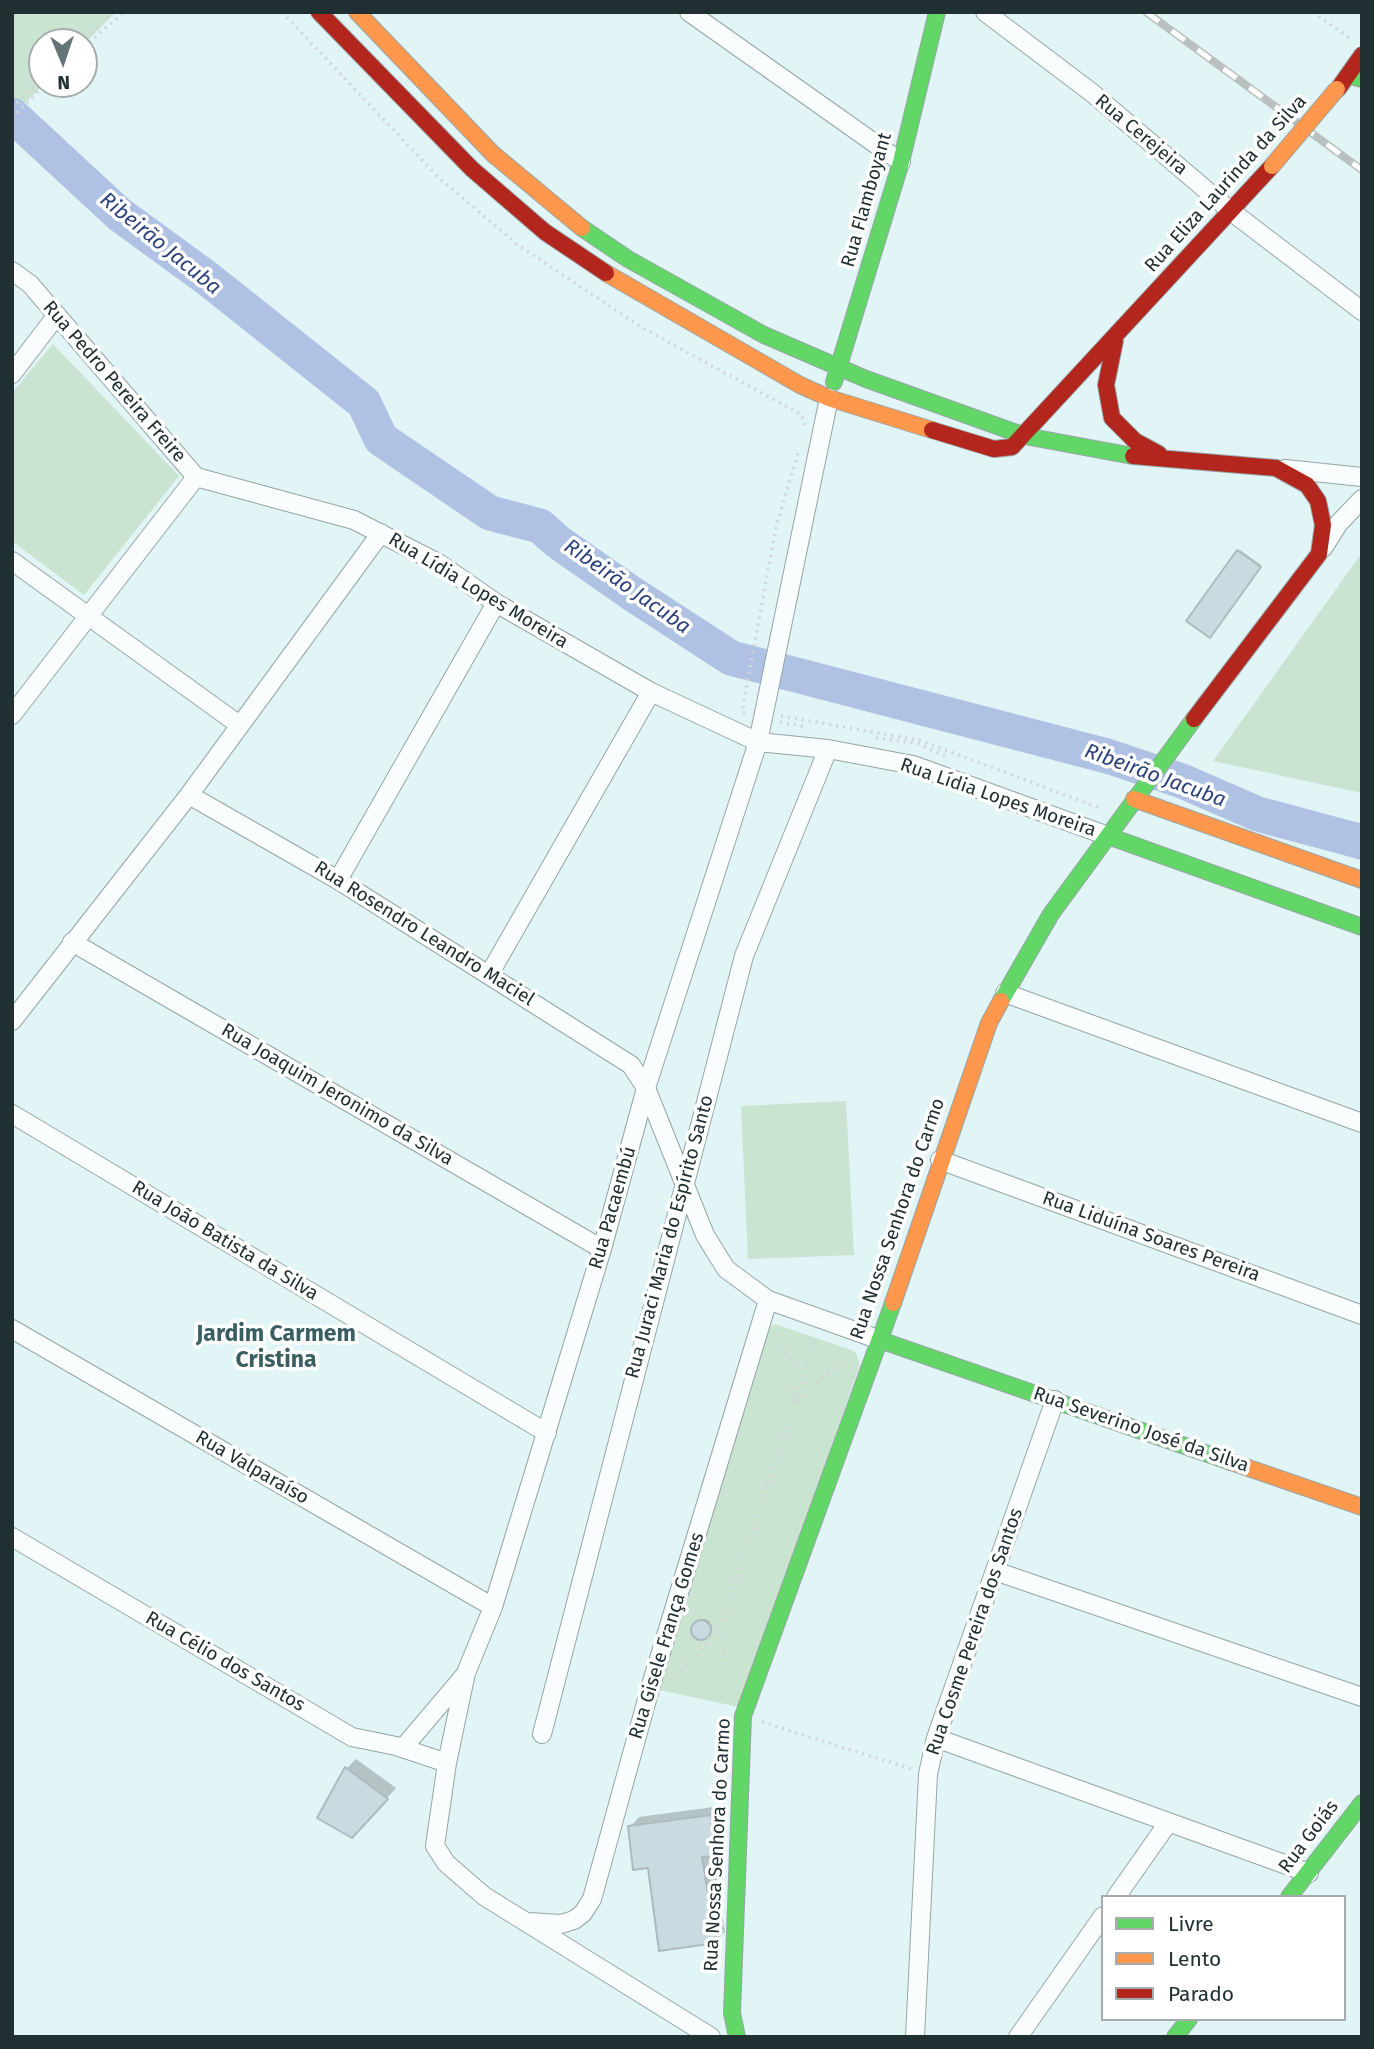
<!DOCTYPE html>
<html>
<head>
<meta charset="utf-8">
<style>
	body { margin:0 }
	#map { position:relative; width:1374px; height:2049px; overflow:hidden; background:#e1f4f6; font-family:"Fira Sans",sans-serif }
	canvas { display:block }
	.frame { position:absolute; inset:0; border:14px solid #203032; pointer-events:none }
	.legend { position:absolute; left:1101px; top:1895px; width:245px; height:126px; box-sizing:border-box; background:#fff; border:2px solid #a6acad; margin:0; padding:9px 12px; list-style:none; font-size:21px; color:#203032 }
	.legend li { display:flex; align-items:center; gap:14px; height:35px }
	.legend b { width:35px; border:2px solid #a6acad }
	.north { position:absolute; left:28px; top:28px; width:70px; height:70px; box-sizing:border-box; background:#fff; border:2px solid #a6acad; border-radius:50%; rotate:178deg; font-size:19px; font-weight:700; line-height:28px; text-align:center; color:#203032 }
	.north::after { content:''; display:block; margin:auto; width:24px; height:32px; background:#647577; clip-path:polygon(50% 0,100% 100%,50% 72%,0 100%) }
</style>
</head>
<body>
<div id="map">
<canvas width="1374" height="2049"></canvas>
<div class="frame"></div>
<ul class="legend">
<li><b style="height:9px;background:#63d668"></b>Livre</li>
<li><b style="height:9px;background:#ff974d"></b>Lento</li>
<li><b style="height:9px;background:#b3261e"></b>Parado</li>
</ul>
<div class="north">N</div>
</div>
<script>
const c = document.querySelector('canvas').getContext('2d');
c.lineJoin = 'round';
function paint(path, color) { c.fillStyle = color; c.fill(path, 'evenodd'); }
const poly = rows => new Path2D(rows.map(r => 'M' + r).join(''));
function trace(path, color, width, dash) { c.strokeStyle = color; c.lineWidth = width; c.lineCap = dash ? 'butt' : 'round'; c.setLineDash(dash || []); c.stroke(path); }
function drawText(font, color, halo, rows, align = 'center') {
  c.font = font + ' "Fira Sans",sans-serif'; c.lineWidth = 7; c.setLineDash([]); c.textBaseline = 'middle'; c.strokeStyle = halo; c.fillStyle = color; for (const [text, x, y, turn = 0] of rows) {
    c.save(); c.translate(x, y); c.rotate((+turn || 0) * Math.PI / 180); c.textAlign = isNaN(turn) ? turn : align; if (halo) c.strokeText(text, 0, 0); c.fillText(text, 0, 0); c.restore();
  }
}
const green = poly([
	[12,12,116,12,84,44,42,42,44,84,12,116],
	[53,344,179,476,84,595,12,541,12,393],
	[1362,553,1362,793,1213,761],
	[846,1101,854,1255,748,1259,741,1106],
	[775,1324,851,1350,856,1353,860,1365,739,1707,659,1690,766,1329]
]);
const shadow = poly([
	[1240,550,1261,565,1211,634,1238,551],
	'694 1628a9 9 0 1 1 18 0a9 9 0 1 1-18 0Z',
	[356,1759,396,1788,362,1826,320,1817,347,1768],
	[721,1806,726,1844,713,1854,725,1932,715,1941,649,1866,630,1827,639,1817]
]);
const river = poly([
	[12,115,119,214,208,279,364,403,381,439,490,513,540,526,558,542,631,593,731,658,1107,756,1182,781,1258,814,1362,842]
]);
const building = poly([
	[1237,550,1261,567,1210,638,1186,621,1237,550],
	'691 1630a10 10 0 1 1 20 0a10 10 0 1 1-20 0Z',
	[345,1767,388,1799,352,1838,317,1818,345,1767],
	[711,1815,717,1856,702,1857,716,1943,659,1951,648,1868,633,1870,628,1826,711,1815]
]);
const path = poly([
	[282,12,438,177,518,245,641,327,802,415,804,425],
	[1313,12,1351,39],
	[81,42,114,12],
	[84,47,124,12],
	[12,108,42,77],
	[12,118,45,84],
	[745,713,742,712,776,527,798,453],
	[781,716,919,740,1102,809],
	[780,722,806,727],
	[876,738,916,743,946,756],
	[776,1333,791,1363,794,1402],
	[796,1402,825,1375,851,1362],
	[724,1620,724,1652,731,1685],
	[671,1680,699,1653,724,1618,816,1339],
	[762,1722,912,1769]
]);
const street = poly([
	[689,12,901,162],
	[985,12,1091,92,1232,212,1362,311],
	[12,271,30,284,196,477,354,520,440,564,496,603,651,692,758,742,828,749,913,765,1108,836],
	[12,374,57,315],
	[1285,469,1362,477],
	[1323,548,1339,523,1362,499],
	[12,561,238,724],
	[12,715,196,477],
	[189,795,338,880,631,1065,646,1088,705,1235,726,1269,768,1300,880,1340],
	[338,880,496,603],
	[72,942,602,1249],
	[490,973,651,692],
	[1005,993,1362,1123],
	[12,1021,189,795,381,533],
	[12,1114,547,1433],
	[940,1160,1362,1315],
	[12,1329,493,1607],
	[12,1537,352,1737,396,1746,447,1763],
	[995,1571,1362,1697],
	[542,1734,744,956,828,749],
	[936,1738,1309,1873],
	[403,1748,464,1676],
	[1116,1897,1168,1823],
	[528,1922,561,1924,574,1920,583,1913,592,1899,651,1685,768,1300],
	[711,2037,484,1896,446,1863,435,1846,447,1763,466,1673,493,1607,602,1249,646,1088,758,742,829,398],
	[915,2037,928,1774,936,1738,1055,1400],
	[1018,2037,1103,1916]
]);
const fast = poly([
	[1348,75,1362,79],
	[582,228,628,259,764,335,866,379,1025,436,1133,456],
	[834,382,901,162,937,12],
	[1108,836,1362,927],
	[1001,1001,1051,914,1194,719],
	[880,1340,1231,1462],
	[1289,1897,1362,1803],
	[737,2037,732,2013,743,1716,893,1303],
	[1175,2037,1189,2019]
]);
const slow = poly([
	[357,12,493,154,582,228],
	[606,273,800,385,829,398,932,430],
	[1134,799,1362,880],
	[893,1303,989,1023,1001,1001],
	[1231,1462,1362,1507]
]);
const jam = poly([
	[319,12,472,169,545,232,606,273],
	[1338,89,1362,55],
	[1115,341,1106,385,1112,418,1135,441,1159,454],
	[932,430,994,449,1012,447,1272,166],
	[1133,456,1276,468,1307,485,1318,501,1323,525,1319,554,1194,719]
]);
const rail = poly([
	[1146,12,1362,170]
]);
const slowBridge = poly([
	[1272,166,1337,89]
]);
const streetNames = [
	["Rua Cerejeira",1141,135,40],
	["Rua Eliza Laurinda da Silva",1226,184,-48],
	["Rua Flamboyant",867,200,-74],
	["Rua Pedro Pereira Freire",114,382,49],
	["Rua Lídia Lopes Moreira",478,591,31],
	["Rua Lídia Lopes Moreira",998,798,19],
	["Rua Rosendro Leandro Maciel",424,934,32],
	["Rua Joaquim Jeronimo da Silva",337,1095,30],
	["Rua Pacaembú",613,1208,-74],
	["Rua Nossa Senhora do Carmo",898,1219,-71],
	["Rua Juraci Maria do Espírito Santo",670,1237,-75],
	["Rua Liduína Soares Pereira",1151,1237,20],
	["Rua João Batista da Silva",225,1241,31],
	["Rua Severino José da Silva",1141,1430,19],
	["Rua Valparaíso",252,1468,30],
	["Rua Cosme Pereira dos Santos",975,1632,-71],
	["Rua Gisele França Gomes",667,1636,-73],
	["Rua Célio dos Santos",225,1662,30],
	["Rua Goiás",1309,1837,-53],
	["Rua Nossa Senhora do Carmo",718,1845,-87]
];
const waterNames = [
	["Ribeirão Jacuba",160,244,39],
	["Ribeirão Jacuba",627,587,35],
	["Ribeirão Jacuba",1155,776,20]
];
const quarterNames = [
	["Jardim Carmem",276,1335],
	["Cristina",276,1361]
];
paint(green, '#c9e4d1');
paint(shadow, '#0003');
trace(river, '#afc2e4', 35);
paint(building, '#c9dae0');
trace(building, '#adbbc0', 2);
trace(street, '#96a5a7', 20);
trace(fast, '#96a5a7', 18);
trace(slow, '#96a5a7', 18);
trace(jam, '#96a5a7', 18);
trace(path, '#d1d6d7', 3.5, [2, 5]);
trace(street, '#fafdfe', 18);
trace(fast, '#63d668', 16);
trace(slow, '#ff974d', 16);
trace(jam, '#b3261e', 16);
trace(rail, '#babfc0', 8);
trace(rail, '#fff', 5, [16]);
trace(slowBridge, '#96a5a7', 18, []);
trace(slowBridge, '#ff974d', 16);
drawText('19px', '#203032', '#fff', streetNames);
drawText('italic 21px', '#2c417c', '#fff', waterNames);
drawText('bold 23px', '#3a5f63', '#fff', quarterNames);
</script>
</body>
</html>
